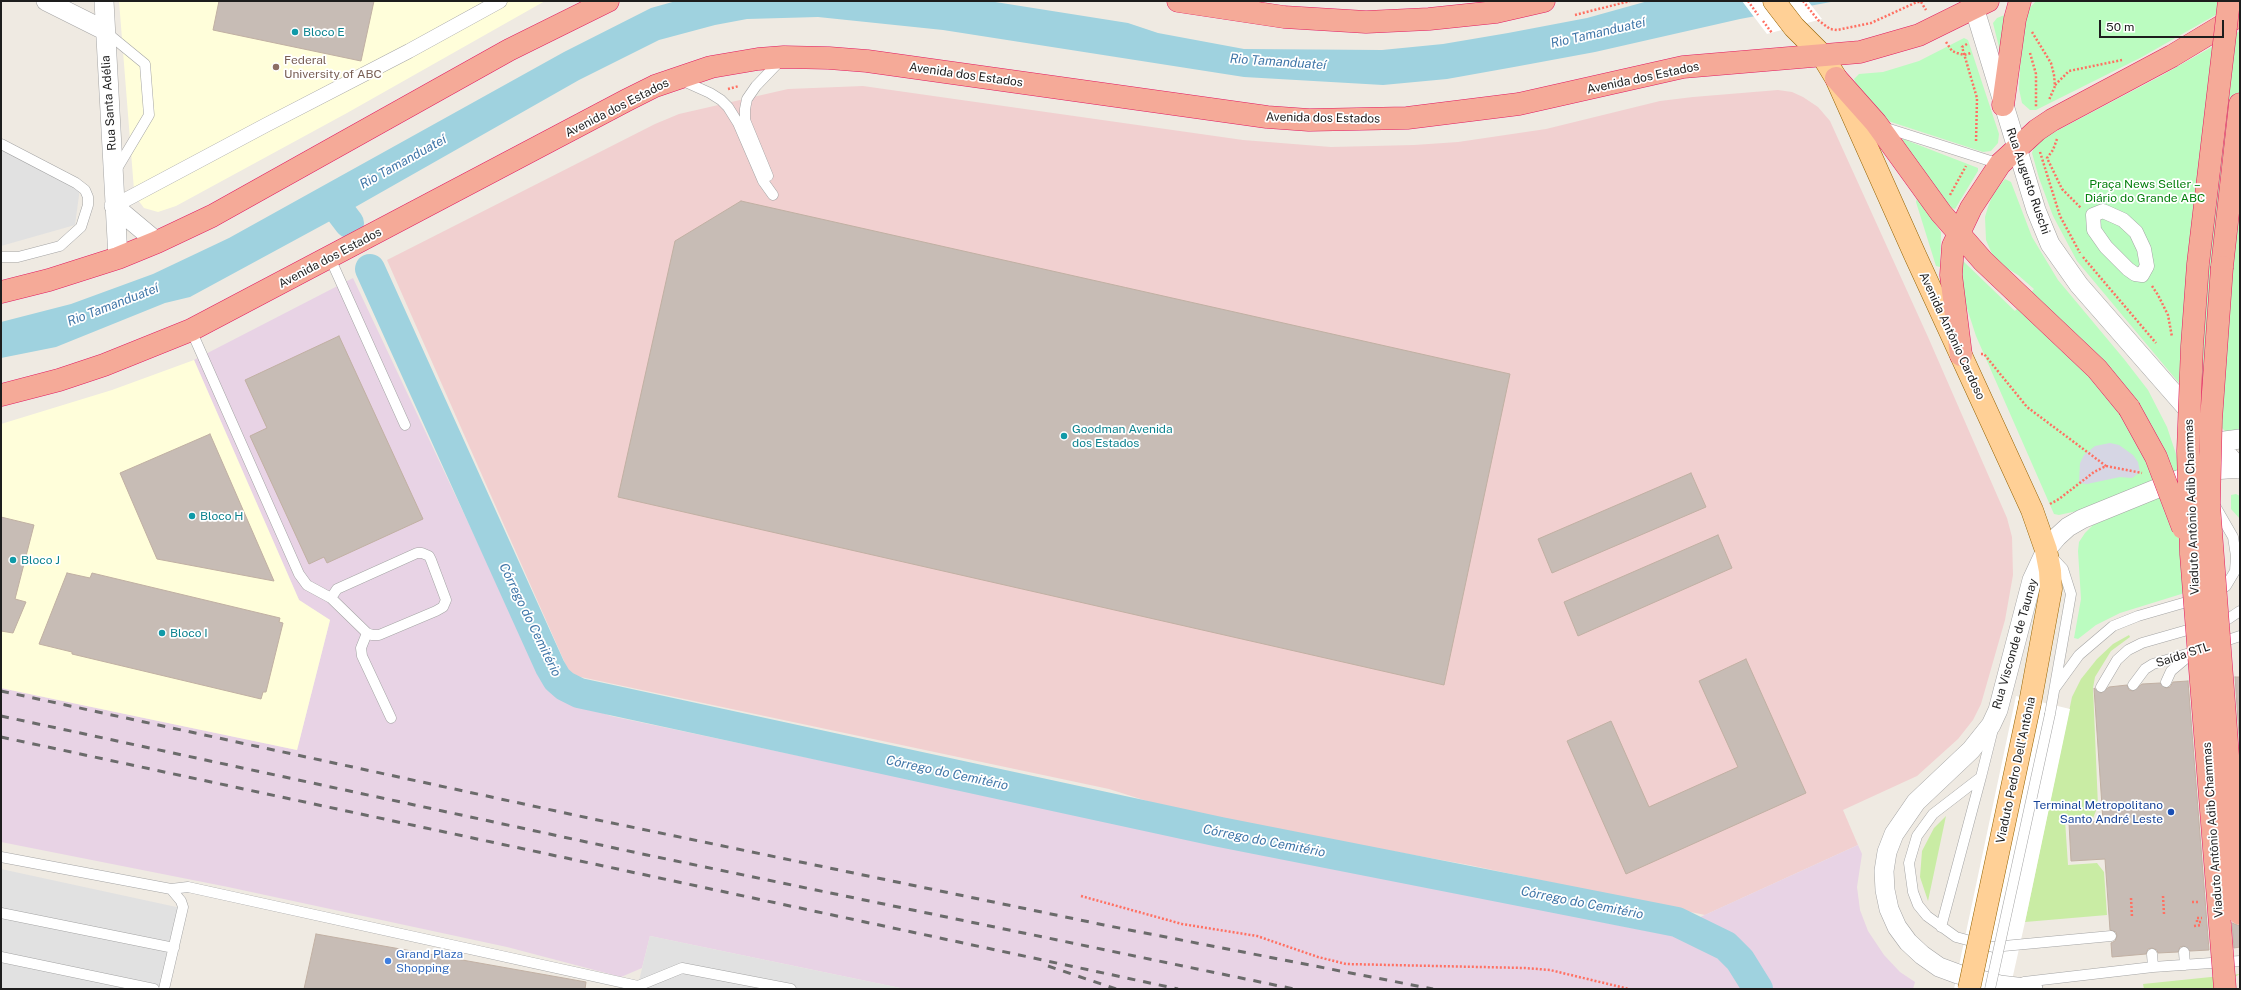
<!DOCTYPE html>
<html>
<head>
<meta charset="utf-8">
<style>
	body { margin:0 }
	#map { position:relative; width:2241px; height:990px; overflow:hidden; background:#efeae2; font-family:"Public Sans",sans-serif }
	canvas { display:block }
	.frame { position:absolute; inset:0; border:2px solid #1d1d1d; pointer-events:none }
	.scale { position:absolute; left:2099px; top:20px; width:125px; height:18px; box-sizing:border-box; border:2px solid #1d1d1d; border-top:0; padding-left:5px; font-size:12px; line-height:14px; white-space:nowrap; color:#1d1d1d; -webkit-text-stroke:3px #fff; paint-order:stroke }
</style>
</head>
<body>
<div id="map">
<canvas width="2241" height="990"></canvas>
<div class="frame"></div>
<div class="scale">50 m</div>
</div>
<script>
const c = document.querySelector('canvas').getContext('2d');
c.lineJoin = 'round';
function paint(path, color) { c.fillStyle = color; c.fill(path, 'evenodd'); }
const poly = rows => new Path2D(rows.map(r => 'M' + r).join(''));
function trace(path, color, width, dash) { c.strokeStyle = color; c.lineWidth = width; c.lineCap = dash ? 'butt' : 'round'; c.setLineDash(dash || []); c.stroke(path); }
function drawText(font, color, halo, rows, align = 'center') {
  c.font = font + ' "Public Sans",sans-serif'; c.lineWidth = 3.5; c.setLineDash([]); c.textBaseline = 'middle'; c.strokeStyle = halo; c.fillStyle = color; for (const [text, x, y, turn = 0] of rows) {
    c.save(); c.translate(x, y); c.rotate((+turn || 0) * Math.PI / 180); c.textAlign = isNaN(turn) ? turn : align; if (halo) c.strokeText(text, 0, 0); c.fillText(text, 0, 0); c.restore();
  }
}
const commercial = poly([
	[863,86,1243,140,1331,147,1414,145,1458,142,1546,129,1660,101,1693,97,1778,90,1792,92,1803,97,1818,107,1830,121,1928,337,2007,518,2012,537,2013,575,2005,620,1981,704,1973,720,1958,739,1917,776,1843,810,1858,845,1705,915,1469,865,1191,815,1109,789,576,676,568,670,387,260,655,124,679,114,788,89]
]);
const industrial = poly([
	[353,278,541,677,550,691,570,701,611,716,1277,857,1663,934,1858,845,1862,854,1857,887,1860,910,1868,931,1884,955,1900,972,1915,982,1913,989,905,989,650,936,642,968,621,977,507,947,228,887,1,842,1,688,297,750,330,620,299,600,194,360]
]);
const education = poly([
	[119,1,545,1,347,113,176,206,158,212,144,208,138,200,134,190],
	[194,360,299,600,330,620,297,750,1,688,1,424,112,390]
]);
const grass = poly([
	[2129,635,2130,637,2111,651,2095,677,2093,688,2098,806,2093,818,2065,820,2068,865,2097,863,2104,872,2107,915,2025,922,2072,697,2081,679,2097,659,2113,644],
	[1946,816,1928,901,1920,877,1922,851,1934,828],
	[2240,974,2213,989,2144,989,2143,984]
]);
const park = poly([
	[2036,1,2240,1,2142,57,2036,110,2030,110,2022,103,2019,89,2022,29,2026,12],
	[2007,14,2000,51,1993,23,1997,18],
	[2240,31,2240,429,2226,432,2194,401,2077,261,2053,216,2039,178,2032,153,2034,147,2047,136,2159,77],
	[1964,38,1968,40,1999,134,1998,143,1991,151,1983,152,1888,121,1856,84,1854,79,1859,74,1883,72,1919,61],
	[1903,139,1978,168,1978,171,1955,209,1949,207,1900,141],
	[2005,179,2011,182,2032,237,2058,280,2124,359,2148,390,2167,427,2179,463,2176,472,2077,511,2059,515,2054,514,1976,336,1963,296,1960,262,1963,261,2015,311,2034,289,2018,275,2000,264,1992,254,1986,240,1985,217,1988,207,1993,194],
	[1917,198,1941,232,1940,267,1936,266,1916,202],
	[2189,484,2191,591,2120,613,2096,625,2078,639,2074,638,2081,599,2078,551,2079,542,2085,533,2093,525],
	[2236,494,2240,496,2240,519,2231,509,2231,495]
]);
const parking = poly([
	[1,148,80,188,75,225,1,246],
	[1,869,181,908,163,989,1,989],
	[650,936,905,989,637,989]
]);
const plaza = poly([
	[2110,443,2119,445,2133,455,2138,462,2140,472,2132,478,2120,477,2087,484,2079,483,2080,463,2084,455,2095,446]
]);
const water = poly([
	[676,1,989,1,1128,23,1158,33,1244,49,1382,50,1443,44,1508,33,1587,18,1648,1,1836,1,1740,19,1595,52,1514,67,1447,79,1383,85,1244,77,943,30,818,17,747,19,715,25,659,40,579,80,343,214,190,297,165,303,56,347,1,358,1,322,71,304,153,274,229,238,564,52,651,8]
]);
const pier = poly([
	[1742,1,1808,1,1822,19,1767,34],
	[2016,696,2070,709,2025,922,2010,989,1954,989]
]);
const river = poly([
	[333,202,349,223],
	[370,269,550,667,557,679,565,686,579,693,1220,832,1677,922,1726,946,1740,960,1758,989]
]);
const building = poly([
	[219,1,374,1,361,61,213,30,219,1],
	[741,201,1510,374,1444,685,618,497,675,241,741,201],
	[339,336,423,519,327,563,324,557,309,564,250,436,267,428,245,380,339,336],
	[210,434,274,581,157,559,120,473,210,434],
	[1691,473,1706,507,1552,573,1538,539,1691,473],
	[1,517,34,525,15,599,26,602,13,633,1,631,1,517],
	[1718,535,1732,568,1578,636,1564,602,1718,535],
	[67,573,90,578,92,573,280,618,279,622,283,623,266,692,263,692,261,699,72,654,72,652,39,644,67,573],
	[1746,659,1806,793,1626,874,1567,741,1611,721,1649,807,1738,767,1699,681,1746,659],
	[2235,677,2240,677,2240,749,2235,677],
	[2188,681,2209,950,2190,951,2184,946,2180,947,2178,952,2158,953,2157,950,2152,948,2148,949,2146,954,2112,957,2111,943,2115,941,2117,936,2116,932,2110,930,2105,859,2071,861,2069,823,2103,821,2094,688,2101,693,2109,687,2127,685,2129,690,2133,691,2142,684,2160,683,2166,688,2170,687,2173,682,2188,681],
	[2232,923,2240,926,2240,947,2234,948,2232,923],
	[316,934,586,982,585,989,304,989,316,934]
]);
const path = poly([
	[1748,1,1758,15],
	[1803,1,1818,20,1830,29,1837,30,1871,23,1917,2,1921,2],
	[1921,2,1926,10],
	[1575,15,1630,1],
	[1763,21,1772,33],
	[2032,32,2051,63,2054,75,2055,86,2049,100],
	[1946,42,1952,51,1957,53,1964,55,1971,53],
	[1967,44,1962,47,1977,98,1976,143],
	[2030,53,2036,74,2036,107],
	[2055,85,2069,71,2122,60],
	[728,89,739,86],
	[2057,139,2053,150,2047,158,2062,189,2081,208],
	[2040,152,2060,216,2080,253],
	[1950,195,1966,166],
	[2083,257,2156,343],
	[2152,286,2158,295,2168,315,2172,337],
	[1981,354,1984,354,2027,407,2106,466],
	[2050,504,2059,499,2094,472,2106,466,2142,473],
	[1081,896,1182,924,1257,936,1318,957,1346,964,1525,968,1550,970,1629,989],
	[2163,896,2164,914],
	[2131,898,2132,917],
	[2192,902,2200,902],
	[2201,922,2197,922,2197,918,2202,918],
	[2194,926,2202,925]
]);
const service = poly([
	[106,32,145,64,149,115,115,172],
	[681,80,710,93,721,100,728,107,738,123,763,181,773,195],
	[1883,127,2000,164],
	[1,144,76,183,85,190,88,197,88,205,81,227,60,246,18,257,1,257],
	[768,176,745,120,745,109,747,99,756,86,780,61],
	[330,258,405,425],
	[191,330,299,574,307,585,331,598,367,633,372,635,379,635,436,611,443,607,446,600,431,560,429,556,422,553,417,553,337,589,331,598],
	[2214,504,2233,537,2236,556,2235,571,2226,586,2215,593],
	[2217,622,2228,619,2240,611],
	[367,633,361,648,362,656,391,718],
	[2219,643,2240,636],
	[2166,682,2171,671,2190,655],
	[2133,685,2145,669,2153,664,2200,650],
	[2101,687,2117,660,2128,650,2142,643,2198,627],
	[2055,688,2079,655,2113,626,2138,616,2197,599],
	[2050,714,2071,594,2063,569,2051,556],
	[1993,729,1981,777,1933,814,1917,836,1909,863,1913,892,1918,905,1927,916,1956,937,1993,947,2111,936],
	[1,857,171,889,181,901,183,907,164,989],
	[171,889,188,887,638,986,682,968,791,989],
	[1,913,174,948],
	[1941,927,1981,777],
	[2184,952,2185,965],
	[2152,954,2153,967],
	[1,957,154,989],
	[2024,982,2153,967,2240,961]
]);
const pedestrian = poly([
	[114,206,266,125,409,51,500,1],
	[2103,211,2123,220,2136,232,2144,249,2147,266,2142,275,2135,274,2128,269,2106,247,2094,230,2093,215,2103,211]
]);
const minor = poly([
	[46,1,104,30],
	[104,1,118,258],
	[1974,7,2036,210,2050,244,2079,285,2240,469],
	[114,206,157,242],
	[2217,442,2240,439],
	[2033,989,2000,985,1958,974,1939,967,1922,955,1908,942,1897,927,1889,909,1885,890,1884,871,1887,852,1894,834,1916,802,1971,750,1991,725,1998,710,2032,580,2046,550,2057,537,2068,527,2082,519,2200,471,2240,468]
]);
const primary = poly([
	[1774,1,1794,27,1822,55,1836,78,1915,255,2032,510,2046,550,2050,571,2051,589,2030,703]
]);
const trunk = poly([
	[1178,1,1284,17,1366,22,1429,19,1496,12,1544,1],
	[1836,78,1876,123,1941,213,1983,261,2097,369,2129,408],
	[2003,105,2015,19,2020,1],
	[2222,267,2240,104],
	[1,292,49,280,118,258,157,242,212,216,509,50,608,1],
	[1961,355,1951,275,1953,246,1971,208,2000,164,2037,130,2052,120,2172,56,2240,15],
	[1,395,59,380,104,365,191,330,627,100,655,86,711,67,758,59,784,57,829,58,867,61,1267,117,1309,120,1407,118,1519,104,1683,67,1860,52,1919,35,1988,1]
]);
const rail = poly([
	[1,691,593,819,1104,925,1433,989],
	[1,716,647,855,1294,989],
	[1,737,1178,989],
	[1048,966,1116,989]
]);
const serviceBridge = poly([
	[1990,989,2050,714]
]);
const primaryBridge = poly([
	[1969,989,2030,703]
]);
const trunkBridge = poly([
	[2222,267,2211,420,2209,505,2240,914],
	[2129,408,2156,457,2183,528],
	[2225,989,2191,554,2188,451,2192,346,2198,264,2229,1]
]);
const markers = [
	[295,32,4,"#0f9aa8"],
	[276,67,4,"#8d6e63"],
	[1064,436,4,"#0f9aa8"],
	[192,516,4,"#0f9aa8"],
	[13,560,4,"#0f9aa8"],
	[162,633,4,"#0f9aa8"],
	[2171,812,4,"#1a4fb4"],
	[388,961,4,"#3f7fe0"]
];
const cultureNames = [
	["Bloco E",303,32],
	["Goodman Avenida",1072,429],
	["dos Estados",1072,443],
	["Bloco H",200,516],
	["Bloco J",21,560],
	["Bloco I",170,633]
];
const educationNames = [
	["Federal",284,60],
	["University of ABC",284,74]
];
const streetNames = [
	["Avenida dos Estados",966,75,8],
	["Avenida dos Estados",1643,78,-12],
	["Rua Santa Adélia",109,103,-94],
	["Avenida dos Estados",617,108,-27],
	["Avenida dos Estados",1323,118,1],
	["Rua Augusto Ruschi",2028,181,71],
	["Avenida dos Estados",330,258,-28],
	["Avenida Antônio Cardoso",1952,336,65],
	["Viaduto Antônio Adib Chammas",2192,507,-92],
	["Rua Visconde de Taunay",2015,644,-74],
	["Saída STL",2183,655,-18],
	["Viaduto Pedro Dell'Antônia",2016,770,-78],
	["Viaduto Antônio Adib Chammas",2213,830,-94]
];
const parkNames = [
	["Praça News Seller –",2145,184],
	["Diário do Grande ABC",2145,198]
];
const transitNames = [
	["Terminal Metropolitano",2163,805],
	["Santo André Leste",2163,819]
];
const shopNames = [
	["Grand Plaza",396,954],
	["Shopping",396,968]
];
const waterNames = [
	["Rio Tamanduateí",1598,33,-13],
	["Rio Tamanduateí",1278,62,4],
	["Rio Tamanduateí",403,162,-29],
	["Rio Tamanduateí",113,305,-21],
	["Córrego do Cemitério",530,620,64],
	["Córrego do Cemitério",947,773,12],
	["Córrego do Cemitério",1264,841,11],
	["Córrego do Cemitério",1582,903,11]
];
paint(commercial, '#f1d0d0');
paint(industrial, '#e8d3e5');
paint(education, '#fffeda');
paint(grass, '#c9eca4');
paint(park, '#bbfcc0');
paint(parking, '#e1e1e1');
paint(plaza, '#d6d6e4');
paint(water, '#9fd2df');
paint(pier, '#fff');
trace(river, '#9fd2df', 30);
paint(building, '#c7bcb5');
trace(building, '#c1b0a3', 1);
trace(service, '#a4a4a4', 11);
trace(pedestrian, '#a4a4a4', 15);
trace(minor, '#a4a4a4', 20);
trace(primary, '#956200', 23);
trace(trunk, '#e11a61', 23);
trace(path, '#ff7062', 2.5, [2, 2]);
trace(service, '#fff', 10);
trace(pedestrian, '#fff', 14);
trace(minor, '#fff', 19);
trace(primary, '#ffd096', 22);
trace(trunk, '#f5aa98', 22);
trace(rail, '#6b6b6b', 3, [8, 8]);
trace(serviceBridge, '#a4a4a4', 11, []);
trace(primaryBridge, '#956200', 23, []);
trace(trunkBridge, '#e11a61', 23, []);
trace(serviceBridge, '#fff', 10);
trace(primaryBridge, '#ffd096', 22);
trace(trunkBridge, '#f5aa98', 22);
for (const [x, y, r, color] of markers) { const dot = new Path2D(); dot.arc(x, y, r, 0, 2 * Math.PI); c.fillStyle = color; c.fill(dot); trace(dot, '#fff', 1.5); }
drawText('12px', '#0d838f', '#fff', cultureNames, 'left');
drawText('12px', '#785e54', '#fff', educationNames, 'left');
drawText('12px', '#1d1d1d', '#fff', streetNames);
drawText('12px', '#05800e', '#fff', parkNames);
drawText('12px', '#164399', '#fff', transitNames, 'right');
drawText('12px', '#366cbe', '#fff', shopNames, 'left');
drawText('italic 13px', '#4177a9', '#fff', waterNames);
</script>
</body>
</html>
